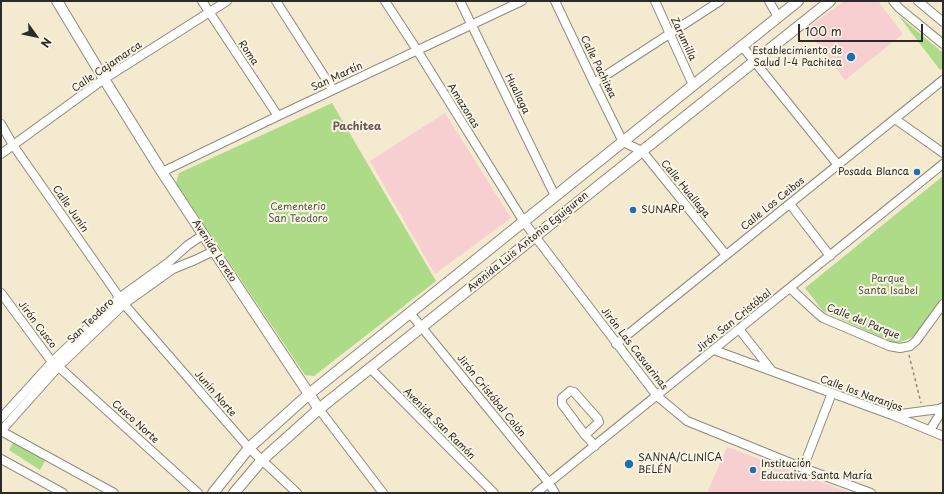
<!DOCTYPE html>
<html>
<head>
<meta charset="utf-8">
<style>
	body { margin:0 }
	#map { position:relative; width:944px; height:494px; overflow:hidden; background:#f4ead0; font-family:"Playpen Sans",sans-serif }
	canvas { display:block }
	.frame { position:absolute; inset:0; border:2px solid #2b2b2b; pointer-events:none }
	.north { position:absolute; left:16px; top:16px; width:40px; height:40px; -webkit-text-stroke:3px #fcf5e5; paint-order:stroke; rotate:123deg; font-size:11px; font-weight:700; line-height:16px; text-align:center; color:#2b2b2b }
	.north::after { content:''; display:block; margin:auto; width:14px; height:18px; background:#2b2b2b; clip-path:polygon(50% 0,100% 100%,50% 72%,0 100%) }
	.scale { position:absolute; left:798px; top:24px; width:125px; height:18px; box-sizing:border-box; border:2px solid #2b2b2b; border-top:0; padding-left:5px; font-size:12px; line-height:14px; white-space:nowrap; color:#2b2b2b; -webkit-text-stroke:3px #fcf5e5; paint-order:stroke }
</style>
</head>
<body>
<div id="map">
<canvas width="944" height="494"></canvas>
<div class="frame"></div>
<div class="north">N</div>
<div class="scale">100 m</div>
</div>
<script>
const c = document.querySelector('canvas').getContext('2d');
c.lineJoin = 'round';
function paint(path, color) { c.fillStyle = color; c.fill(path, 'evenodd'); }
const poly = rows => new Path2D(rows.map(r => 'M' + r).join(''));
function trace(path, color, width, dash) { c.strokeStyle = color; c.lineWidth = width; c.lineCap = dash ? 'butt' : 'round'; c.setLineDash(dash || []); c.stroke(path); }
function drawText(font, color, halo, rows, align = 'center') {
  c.font = font + ' "Playpen Sans",sans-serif'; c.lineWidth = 4; c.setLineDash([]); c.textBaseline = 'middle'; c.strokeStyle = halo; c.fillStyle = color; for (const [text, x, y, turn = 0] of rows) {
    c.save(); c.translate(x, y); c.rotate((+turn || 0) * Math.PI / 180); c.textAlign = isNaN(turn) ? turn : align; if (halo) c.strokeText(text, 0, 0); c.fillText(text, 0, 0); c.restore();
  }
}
const built = poly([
	[844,1,878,1,903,34,845,80,806,29],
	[445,113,511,218,435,274,370,161],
	[727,447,851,493,707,493]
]);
const green = poly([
	[898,15,943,53,943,68,940,70],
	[332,103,436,281,314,376,305,375,176,183,179,173],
	[943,176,943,296,915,336,896,344,823,311,805,288],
	[14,441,46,459,40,470,9,450]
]);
const path = poly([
	[909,355,921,403]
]);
const minor = poly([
	[202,1,278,116],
	[276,1,333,90],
	[385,1,417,50,524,222,657,396,687,421,803,468,871,493],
	[460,1,555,196],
	[555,1,594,83,623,142,642,151,726,255],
	[655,1,693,85],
	[769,1,778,17],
	[893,1,899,8,943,44],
	[918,1,943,22],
	[742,46,838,165],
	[594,83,720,1],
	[895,119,943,153],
	[1,124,13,145,124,304,249,448,297,493],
	[1,154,104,79,227,1],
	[162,172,278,116,522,1],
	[790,204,830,256],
	[790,288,818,314,823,318,889,346,900,348,910,346,916,341,943,304],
	[1,293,49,358,198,493],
	[410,313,549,483,555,493],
	[739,329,772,371],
	[616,344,943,80],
	[714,350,892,415,943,436],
	[370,368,494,493],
	[319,409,383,493],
	[893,415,939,409,943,407],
	[1,418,53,361,119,298,169,262,188,245,203,235],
	[930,430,943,409],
	[1,431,59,366,124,304,173,269,195,260,214,251],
	[1,431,114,493],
	[585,435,597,424,599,422,598,419,574,392,570,391,562,398,562,404,585,435,595,446],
	[1,459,63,493],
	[803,468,832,393],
	[536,493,943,164]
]);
const major = poly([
	[57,1,104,79,162,172,214,251,319,409],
	[213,493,249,448,309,394,798,1],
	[234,493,262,460,319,409,830,1]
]);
const markers = [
	[851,57,5,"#1f6fb2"],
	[917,172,4,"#1f6fb2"],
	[633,210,4,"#1f6fb2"],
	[629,464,5,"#1f6fb2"],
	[753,470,4,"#1f6fb2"]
];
const streetNames = [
	["Zarumilla",683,39,65],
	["Roma",248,53,56],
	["Calle Cajamarca",107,67,-34],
	["Calle Pachitea",598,67,64],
	["San Martín",337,77,-25],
	["Huallaga",517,94,64],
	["Amazonas",463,106,58],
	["Calle Huallaga",685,189,51],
	["Calle Los Ceibos",773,204,-39],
	["Calle Junín",70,209,55],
	["Avenida Luis Antonio Eguiguren",528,242,-39],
	["Avenida Loreto",214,251,57],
	["San Teodoro",91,321,-44],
	["Jirón San Cristóbal",734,321,-39],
	["Calle del Parque",863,322,22],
	["Jirón Cusco",37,325,53],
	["Jirón Las Casuarinas",634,349,52],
	["Junín Norte",215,394,49],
	["Calle los Naranjos",861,394,20],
	["Jirón Cristóbal Colón",491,396,51],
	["Cusco Norte",135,422,42],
	["Avenida San Ramón",439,424,45]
];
const poiNames = [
	["Establecimiento de",842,51,"right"],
	["Salud I-4 Pachitea",842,63,"right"],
	["Posada Blanca",909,172,"right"],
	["SUNARP",641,210],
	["SANNA/CLINICA",638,458],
	["BELÉN",638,470],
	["Institución",761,464],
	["Educativa Santa María",761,476]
];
const parkNames = [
	["Cementerio",298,207],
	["San Teodoro",298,219],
	["Parque",888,279],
	["Santa Isabel",888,291]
];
const neighbourhoodNames = [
	["Pachitea",357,127]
];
paint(built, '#f7cfd1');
paint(green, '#addb88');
trace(minor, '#908a7e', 10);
trace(major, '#908a7e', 12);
trace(path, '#908a7e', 1.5, [3, 3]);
trace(minor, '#fff', 8);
trace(major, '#fff', 10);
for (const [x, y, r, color] of markers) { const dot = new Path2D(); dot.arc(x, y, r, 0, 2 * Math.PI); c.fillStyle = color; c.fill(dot); trace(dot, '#fcf5e5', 1.5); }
drawText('10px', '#2b2b2b', '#fcf5e5', streetNames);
drawText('10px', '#2b2b2b', '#fcf5e5', poiNames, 'left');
drawText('10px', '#4c5742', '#fcf5e5', parkNames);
drawText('bold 11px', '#6f5954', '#fcf5e5', neighbourhoodNames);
</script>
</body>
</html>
